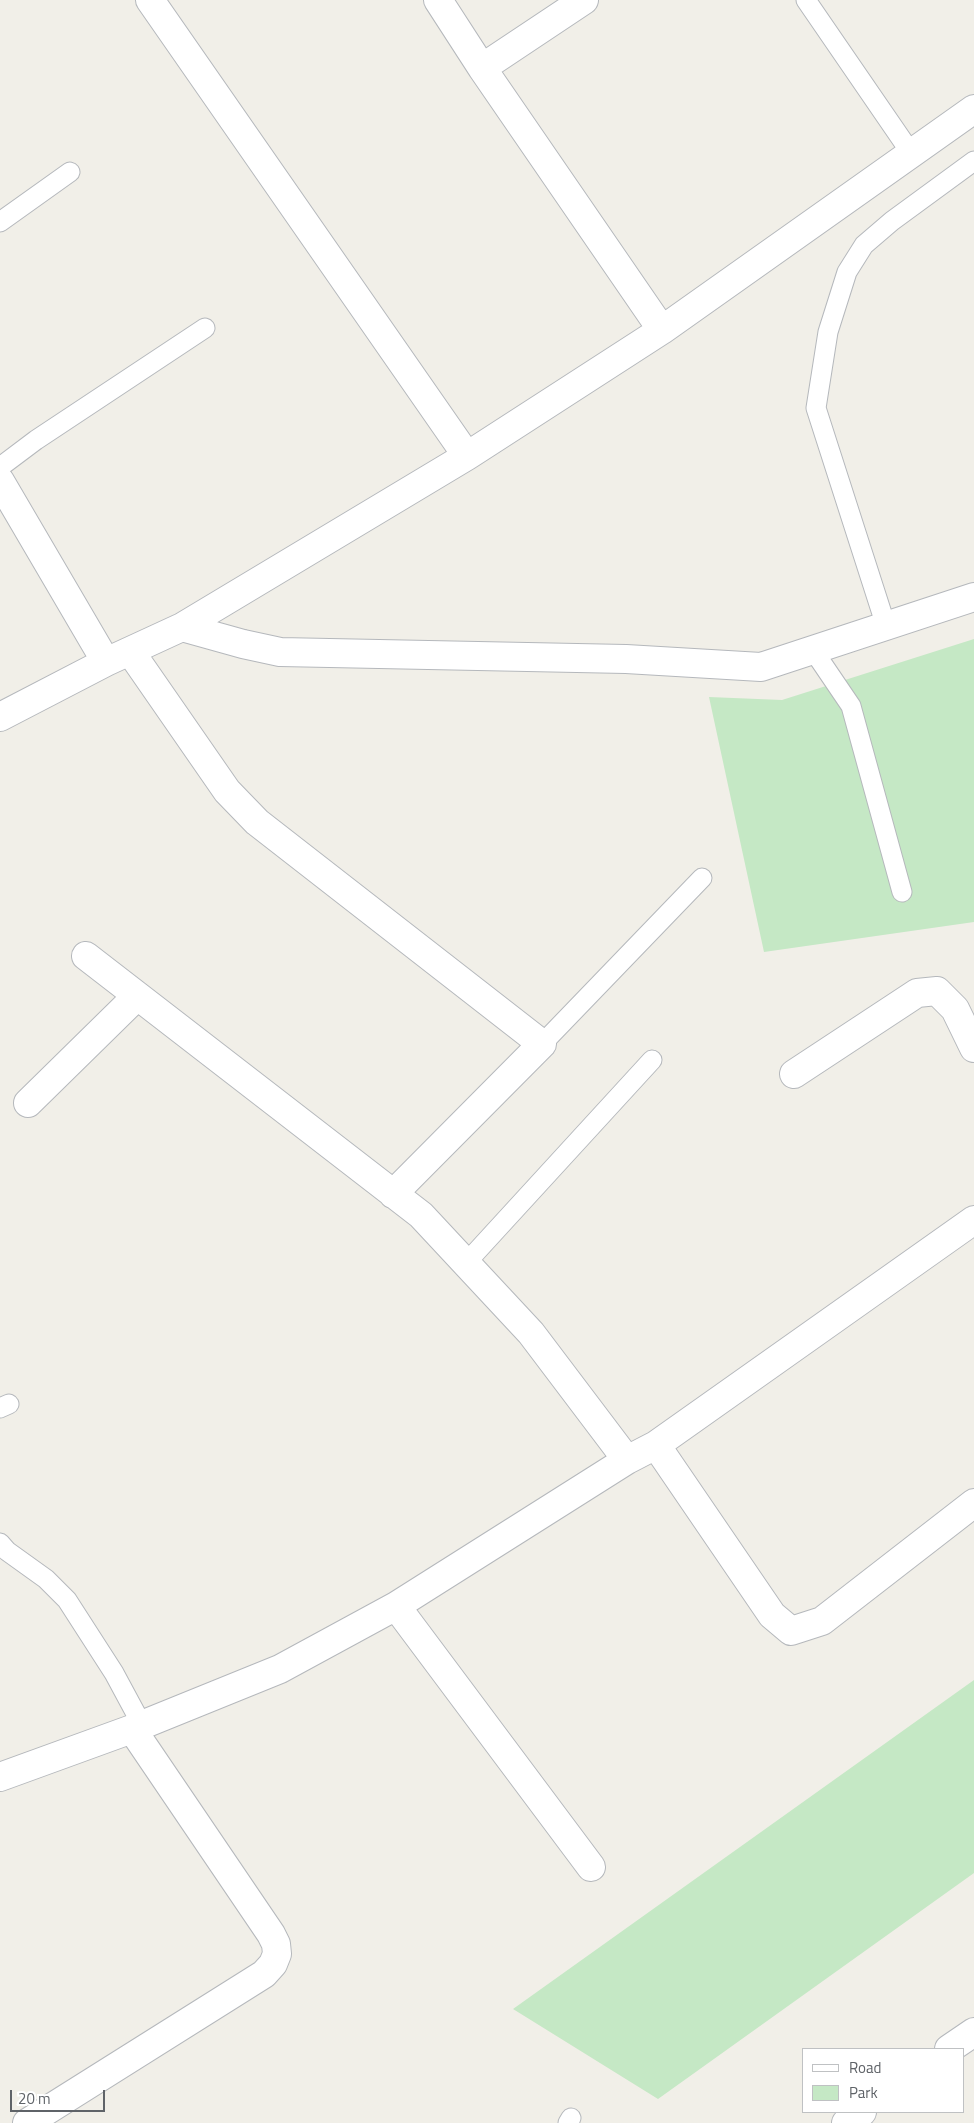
<!DOCTYPE html>
<html>
<head>
<meta charset="utf-8">
<style>
	body { margin:0 }
	#map { position:relative; width:974px; height:2123px; overflow:hidden; background:#f1efe8; font-family:"Titillium Web",sans-serif }
	canvas { display:block }
	.legend { position:absolute; left:802px; top:2048px; width:162px; height:65px; box-sizing:border-box; background:#fff; border:1px solid #bfc1c3; margin:0; padding:6px 9px; list-style:none; font-size:15px; color:#5f6368 }
	.legend li { display:flex; align-items:center; gap:10px; height:25px }
	.legend b { width:25px; border:1px solid #bfc1c3 }
	.scale { position:absolute; left:10px; top:2090px; width:95px; height:22px; box-sizing:border-box; border:2px solid #5f6368; border-top:0; padding-left:6px; font-size:15px; line-height:18px; white-space:nowrap; color:#5f6368; -webkit-text-stroke:4px #fff; paint-order:stroke }
</style>
</head>
<body>
<div id="map">
<canvas width="974" height="2123"></canvas>
<ul class="legend">
<li><b style="height:6px;background:#fff"></b>Road</li>
<li><b style="height:14px;background:#c5e8c5"></b>Park</li>
</ul>
<div class="scale">20 m</div>
</div>
<script>
const c = document.querySelector('canvas').getContext('2d');
c.lineJoin = 'round';
function paint(path, color) { c.fillStyle = color; c.fill(path, 'evenodd'); }
const poly = rows => new Path2D(rows.map(r => 'M' + r).join(''));
function trace(path, color, width, dash) { c.strokeStyle = color; c.lineWidth = width; c.lineCap = dash ? 'butt' : 'round'; c.setLineDash(dash || []); c.stroke(path); }
const green = poly([
	[974,639,974,922,764,952,709,697,782,700],
	[974,1680,974,1873,658,2099,513,2009]
]);
const service = poly([
	[806,0,911,153],
	[0,222,70,172],
	[0,467,36,440,205,328],
	[886,626,816,408,828,332,847,272,864,245,892,221,974,161],
	[813,650,851,706,902,892],
	[542,1044,702,878],
	[466,1263,652,1060],
	[0,1408,9,1404],
	[0,1543,7,1551,46,1579,67,1600,114,1673,142,1725],
	[568,2123,571,2118]
]);
const minor = poly([
	[150,0,467,456],
	[438,0,482,68,662,330],
	[482,68,584,0],
	[0,481,106,662],
	[182,627,243,644,280,652,626,659,761,667,974,597],
	[130,651,227,791,257,822,542,1044,393,1194],
	[0,717,106,662,182,627,467,456,662,330,974,109],
	[86,956,421,1215,531,1333,627,1460],
	[794,1074,917,993,937,991,955,1009,974,1048],
	[28,1103,137,996],
	[656,1445,772,1615,791,1631,822,1621,974,1503],
	[396,1606,591,1867],
	[0,1777,132,1729,280,1669,396,1606,627,1460,656,1445,974,1220],
	[949,2049,974,2032],
	[27,2123,264,1974,273,1964,277,1954,276,1944,271,1934,132,1729],
	[846,2123,862,2112]
]);
paint(green, '#c5e8c5');
trace(service, '#b5b8bc', 21);
trace(minor, '#b5b8bc', 30);
trace(service, '#fff', 19);
trace(minor, '#fff', 28);
</script>
</body>
</html>
